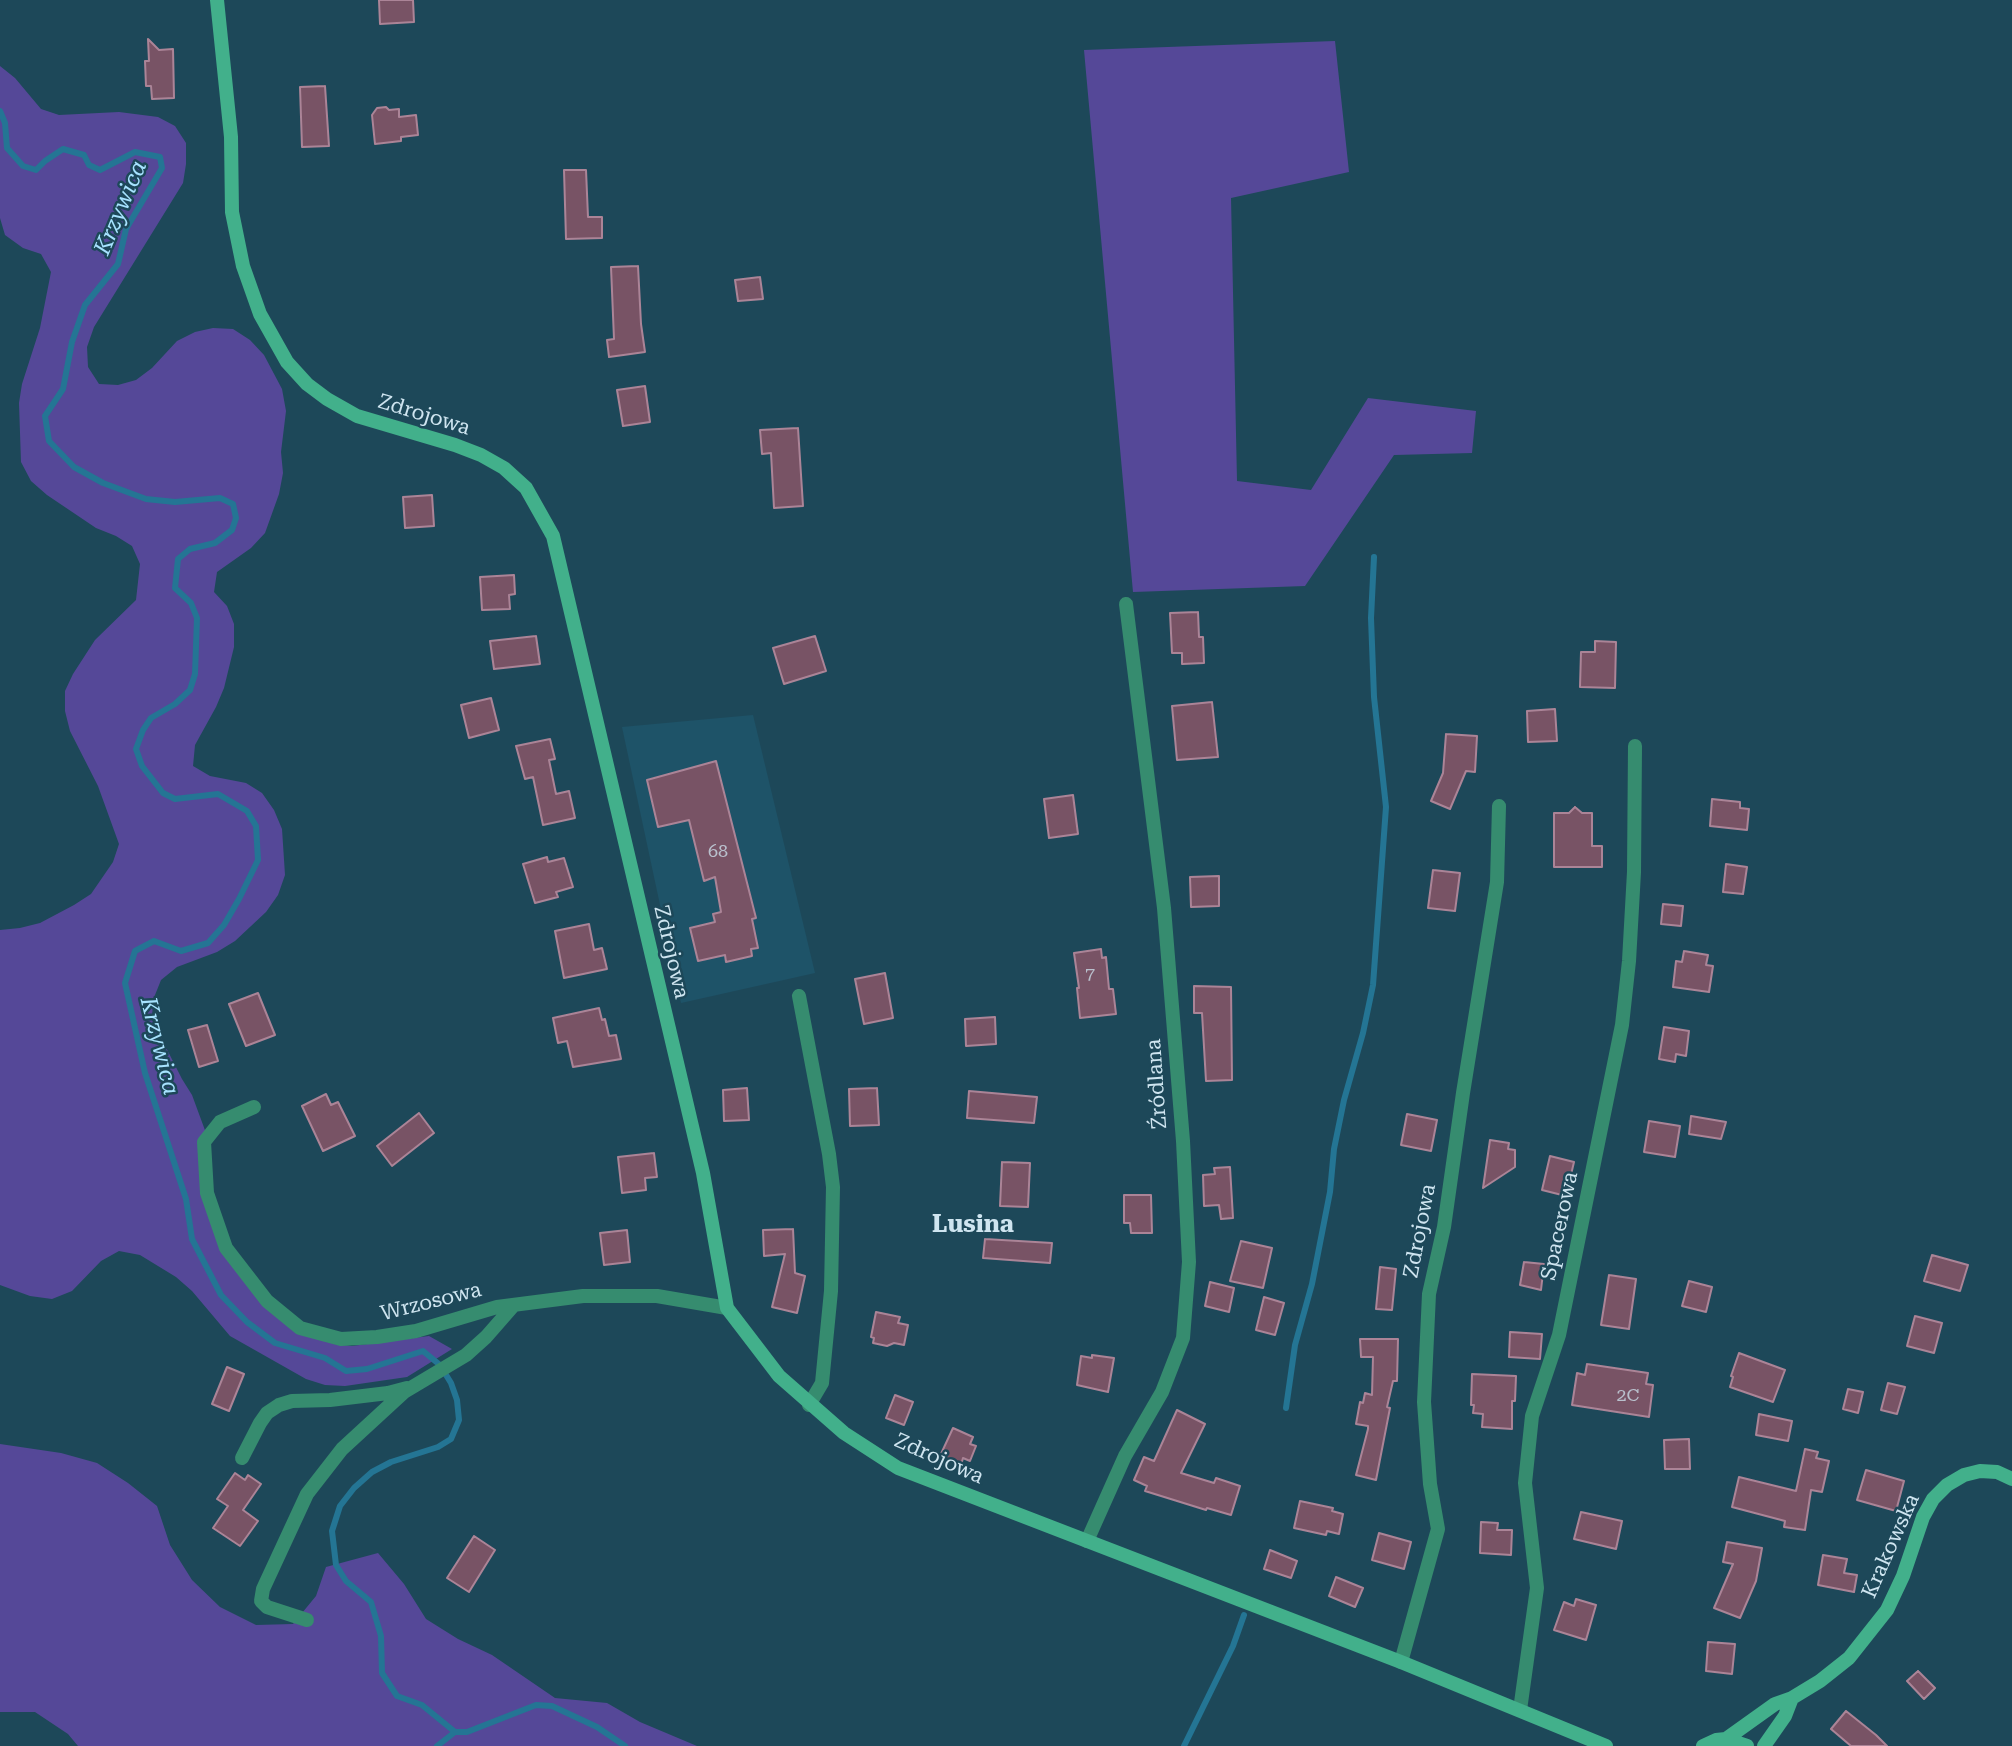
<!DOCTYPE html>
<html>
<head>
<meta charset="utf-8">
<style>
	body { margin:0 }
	canvas { display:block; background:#1d4859 }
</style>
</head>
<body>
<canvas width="2012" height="1746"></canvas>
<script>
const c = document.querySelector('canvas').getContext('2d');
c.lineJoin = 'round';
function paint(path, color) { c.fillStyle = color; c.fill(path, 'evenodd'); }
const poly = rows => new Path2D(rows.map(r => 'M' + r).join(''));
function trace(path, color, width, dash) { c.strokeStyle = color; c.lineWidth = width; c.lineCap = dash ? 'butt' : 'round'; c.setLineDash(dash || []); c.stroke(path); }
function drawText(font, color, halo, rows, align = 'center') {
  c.font = font + ' "Roboto Serif",serif'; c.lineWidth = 5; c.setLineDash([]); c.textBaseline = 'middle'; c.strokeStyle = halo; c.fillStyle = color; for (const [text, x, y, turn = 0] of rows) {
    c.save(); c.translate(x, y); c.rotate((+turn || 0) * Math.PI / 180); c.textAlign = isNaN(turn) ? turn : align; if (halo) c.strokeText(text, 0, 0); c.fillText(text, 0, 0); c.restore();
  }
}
const built = poly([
	[753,715,815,973,681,1003,622,727]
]);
const green = poly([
	[1335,41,1349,172,1231,198,1237,481,1311,490,1368,398,1476,411,1472,453,1394,455,1305,586,1133,592,1084,50],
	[0,66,15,78,41,109,59,115,119,112,158,117,175,126,186,143,186,164,183,183,94,327,87,347,88,367,99,384,118,385,136,380,152,368,177,341,195,332,213,328,233,329,250,340,264,355,282,389,286,411,281,452,283,473,279,494,265,533,251,548,217,572,214,592,227,606,234,624,234,647,224,688,216,707,195,745,193,766,210,776,246,783,262,793,274,810,282,829,285,875,278,895,266,912,235,941,217,952,177,967,161,980,153,1000,152,1020,182,1079,192,1095,206,1133,209,1175,232,1258,283,1319,334,1344,352,1346,429,1336,452,1349,407,1377,345,1386,325,1385,306,1379,230,1336,192,1291,176,1277,140,1255,119,1251,101,1261,72,1291,52,1299,30,1296,0,1285,0,930,20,928,40,923,74,905,91,894,113,862,119,844,98,786,70,731,65,711,65,691,73,674,95,640,136,600,140,564,132,546,116,536,96,528,47,495,31,481,21,462,19,403,22,384,40,328,51,272,41,254,23,248,5,235,0,218],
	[0,1444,61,1453,97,1463,128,1483,157,1506,170,1545,192,1580,220,1607,256,1625,293,1624,316,1596,326,1567,378,1553,404,1584,426,1619,458,1639,492,1655,555,1698,607,1703,640,1722,697,1746,78,1746,68,1734,35,1712,0,1712]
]);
const stream = poly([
	[0,111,5,123,7,148,23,166,36,170,45,161,63,149,84,155,89,165,100,170,135,152,160,157,162,168,126,229,118,264,85,305,72,342,63,389,45,416,49,441,74,467,103,483,146,499,175,502,220,498,233,504,236,518,232,530,215,543,190,549,178,559,175,588,191,603,197,618,195,674,190,690,175,704,151,718,143,730,136,749,142,766,163,793,175,799,218,794,247,811,256,826,258,860,239,899,224,925,208,943,181,951,154,941,135,951,125,983,145,1073,186,1199,192,1239,221,1295,247,1322,275,1343,325,1358,346,1371,367,1369,423,1351,440,1365,451,1383,457,1400,459,1420,451,1439,438,1447,391,1462,372,1472,354,1488,340,1506,332,1531,336,1565,346,1581,371,1602,381,1636,382,1673,397,1696,422,1705,455,1732,467,1732,536,1705,552,1706,597,1727,625,1746],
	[1286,1408,1295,1345,1312,1284,1330,1192,1334,1149,1344,1100,1363,1033,1373,985,1386,807,1374,697,1371,618,1374,557],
	[437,1746,455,1732],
	[1184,1746,1233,1646,1244,1615]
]);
const building = poly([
	[379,0,413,0,414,22,380,24,379,0],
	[148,39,159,50,173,49,174,98,152,99,151,86,146,86,145,61,149,61,148,39],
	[325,86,329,146,302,147,300,87,325,86],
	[386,107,389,110,399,109,399,117,416,115,418,135,401,137,401,141,375,144,372,115,377,108,386,107],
	[564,170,586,170,588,217,602,217,602,238,566,239,564,170],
	[638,266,641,324,645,352,609,357,607,340,614,339,611,267,638,266],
	[760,277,763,299,738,301,735,280,760,277],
	[645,386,650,422,623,426,617,390,645,386],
	[798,428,803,506,774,508,771,453,762,454,760,430,798,428],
	[432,495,434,526,405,528,403,497,432,495],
	[514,575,515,594,509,595,510,609,482,610,480,577,514,575],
	[1198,612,1199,637,1203,637,1204,663,1182,664,1182,653,1172,653,1170,613,1198,612],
	[536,636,540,664,494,669,490,641,536,636],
	[815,636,826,671,784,684,773,648,815,636],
	[1595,641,1616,642,1615,688,1580,687,1581,652,1595,652,1595,641],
	[491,698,499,730,469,738,461,705,491,698],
	[1212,702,1218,757,1177,760,1172,706,1212,702],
	[1555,709,1557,741,1528,742,1527,711,1555,709],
	[1446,734,1477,736,1475,772,1466,771,1450,809,1431,801,1443,773,1446,734],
	[550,739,555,759,549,760,556,794,569,791,575,818,543,825,533,777,525,779,516,746,550,739],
	[716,761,756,918,752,919,758,948,751,949,752,956,726,962,725,955,698,961,690,928,715,922,713,914,721,912,715,877,704,881,689,820,658,827,647,780,716,761],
	[1073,795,1078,834,1049,838,1044,799,1073,795],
	[1712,799,1740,802,1740,808,1749,809,1747,830,1710,826,1712,799],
	[1575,807,1582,813,1592,813,1592,846,1602,846,1602,867,1554,867,1554,813,1569,813,1575,807],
	[547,857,548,862,564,858,573,887,556,892,558,897,535,903,523,864,547,857],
	[1726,864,1747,867,1743,894,1723,892,1726,864],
	[1433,870,1460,873,1455,911,1428,908,1433,870],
	[1219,876,1219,906,1191,907,1190,877,1219,876],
	[1663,904,1683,906,1681,926,1661,924,1663,904],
	[589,924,594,950,602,948,607,969,564,978,555,931,589,924],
	[1101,949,1102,958,1106,957,1109,989,1113,989,1116,1014,1080,1018,1077,988,1079,988,1074,953,1101,949],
	[1684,951,1708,955,1706,965,1713,966,1709,992,1673,987,1676,961,1682,962,1684,951],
	[885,973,893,1018,864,1024,855,979,885,973],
	[1194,986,1231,987,1232,1080,1206,1081,1202,1013,1194,1013,1194,986],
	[258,993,275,1035,246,1046,229,1004,258,993],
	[599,1008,602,1020,605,1019,609,1036,616,1035,621,1059,573,1067,567,1041,558,1043,553,1018,599,1008],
	[995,1017,996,1044,966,1046,965,1019,995,1017],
	[207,1025,218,1061,199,1067,188,1030,207,1025],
	[1664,1027,1689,1031,1686,1056,1676,1054,1675,1062,1659,1059,1664,1027],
	[747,1088,749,1120,724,1121,723,1090,747,1088],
	[877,1088,879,1125,850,1126,849,1089,877,1088],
	[969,1091,1037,1097,1034,1123,967,1118,969,1091],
	[326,1094,331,1105,338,1102,355,1136,323,1151,302,1106,326,1094],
	[419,1113,434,1133,392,1166,377,1146,419,1113],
	[1407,1114,1437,1120,1431,1151,1401,1145,1407,1114],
	[1691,1116,1726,1122,1721,1139,1689,1134,1691,1116],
	[1649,1121,1680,1126,1675,1157,1644,1152,1649,1121],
	[1490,1140,1509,1143,1508,1149,1515,1150,1515,1167,1483,1188,1490,1140],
	[654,1153,657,1177,645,1178,646,1190,622,1193,618,1157,654,1153],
	[1550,1156,1574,1162,1566,1196,1542,1190,1550,1156],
	[1002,1162,1030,1163,1028,1207,1000,1206,1002,1162],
	[1230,1167,1233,1218,1221,1219,1219,1205,1204,1206,1203,1175,1215,1174,1214,1168,1230,1167],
	[1124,1195,1151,1195,1152,1233,1131,1233,1130,1223,1124,1223,1124,1195],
	[793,1229,795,1273,805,1276,797,1313,772,1307,785,1254,764,1256,763,1230,793,1229],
	[627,1230,630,1262,604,1265,600,1233,627,1230],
	[985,1239,1052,1243,1050,1263,983,1258,985,1239],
	[1241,1241,1272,1248,1263,1288,1230,1281,1241,1241],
	[1932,1255,1968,1265,1960,1291,1924,1281,1932,1255],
	[1524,1262,1544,1264,1541,1290,1520,1285,1524,1262],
	[1380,1267,1396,1269,1392,1310,1376,1309,1380,1267],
	[1609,1275,1636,1279,1629,1329,1601,1325,1609,1275],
	[1689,1281,1712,1287,1706,1312,1682,1306,1689,1281],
	[1210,1282,1234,1288,1229,1312,1205,1306,1210,1282],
	[1264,1297,1284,1303,1275,1335,1256,1330,1264,1297],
	[876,1312,900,1317,898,1323,908,1325,904,1345,894,1343,887,1346,873,1343,874,1338,871,1337,876,1312],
	[1915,1316,1942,1323,1934,1353,1907,1346,1915,1316],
	[1510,1332,1542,1334,1540,1359,1509,1357,1510,1332],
	[1360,1339,1398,1339,1397,1381,1393,1381,1387,1407,1390,1408,1376,1480,1356,1475,1368,1429,1368,1426,1356,1424,1360,1402,1363,1403,1365,1393,1372,1395,1373,1357,1361,1357,1360,1339],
	[1739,1353,1785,1370,1773,1402,1730,1387,1733,1377,1731,1376,1739,1353],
	[1092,1355,1114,1358,1108,1392,1077,1385,1081,1356,1092,1358,1092,1355],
	[1587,1364,1648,1373,1646,1384,1653,1385,1649,1417,1572,1405,1577,1373,1585,1375,1587,1364],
	[227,1367,244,1374,229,1411,212,1404,227,1367],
	[1472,1374,1516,1376,1515,1401,1512,1401,1512,1429,1482,1427,1483,1414,1473,1413,1474,1405,1471,1405,1472,1374],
	[1888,1383,1905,1387,1897,1414,1881,1410,1888,1383],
	[1848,1389,1863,1392,1858,1413,1843,1409,1848,1389],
	[895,1395,913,1402,904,1425,886,1418,895,1395],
	[1177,1410,1205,1424,1181,1473,1214,1483,1216,1478,1240,1486,1231,1515,1207,1508,1206,1510,1145,1491,1147,1486,1134,1480,1144,1457,1154,1461,1177,1410],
	[1759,1414,1792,1421,1788,1441,1756,1435,1759,1414],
	[953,1428,973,1437,970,1444,976,1446,970,1461,963,1458,961,1465,940,1456,953,1428],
	[1689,1439,1690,1469,1665,1469,1664,1440,1689,1439],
	[1805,1449,1818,1452,1816,1458,1829,1461,1822,1492,1811,1490,1805,1530,1784,1527,1785,1521,1732,1507,1739,1477,1796,1491,1805,1449],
	[1866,1470,1904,1481,1896,1511,1857,1500,1866,1470],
	[235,1473,245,1480,248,1475,261,1484,243,1510,258,1521,240,1546,213,1528,228,1506,217,1499,235,1473],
	[1300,1501,1333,1508,1332,1511,1343,1514,1339,1534,1327,1531,1326,1535,1294,1528,1300,1501],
	[1581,1512,1622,1521,1616,1549,1574,1539,1581,1512],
	[1481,1522,1498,1523,1497,1530,1512,1530,1511,1555,1480,1553,1481,1522],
	[1379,1533,1411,1542,1404,1569,1372,1560,1379,1533],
	[474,1536,495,1550,469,1592,447,1578,474,1536],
	[1727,1542,1762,1548,1756,1581,1740,1618,1714,1608,1733,1564,1723,1562,1727,1542],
	[1270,1550,1297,1561,1291,1578,1264,1569,1270,1550],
	[1823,1555,1847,1559,1844,1573,1857,1575,1854,1592,1818,1585,1823,1555],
	[1336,1577,1363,1588,1355,1607,1329,1596,1336,1577],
	[1576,1599,1596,1605,1586,1640,1554,1630,1564,1602,1574,1606,1576,1599],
	[1708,1642,1735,1644,1732,1674,1706,1671,1708,1642],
	[1918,1671,1935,1688,1924,1699,1907,1681,1918,1671],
	[1846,1711,1876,1735,1887,1746,1851,1746,1831,1729,1846,1711]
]);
const street = poly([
	[799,996,829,1154,833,1187,831,1291,822,1383,809,1405],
	[254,1107,220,1122,204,1142,207,1193,226,1248,267,1301,300,1328,341,1339,377,1337,416,1331,497,1307,583,1296,657,1296,727,1308],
	[242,1458,260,1423,267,1413,279,1405,292,1401,330,1400,388,1393,407,1388],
	[1087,1541,1125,1456,1162,1392,1183,1338,1189,1262,1183,1141,1164,908,1126,604],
	[307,1620,267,1607,261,1601,263,1589,307,1494,342,1449,404,1392,466,1355,486,1337,514,1305],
	[1401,1662,1438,1529,1430,1484,1424,1402,1429,1294,1444,1227,1463,1093,1497,882,1499,806],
	[1520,1710,1537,1588,1525,1483,1532,1416,1559,1335,1622,1025,1629,961,1634,872,1635,746]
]);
const secondary = poly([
	[217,0,231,137,232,212,243,266,260,314,287,362,307,384,327,399,357,416,455,445,481,455,504,468,526,488,553,536,703,1173,727,1308,779,1376,844,1433,898,1468,1401,1662,1606,1746],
	[1726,1739,1775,1704,1792,1698,1820,1681,1849,1658,1887,1610,1903,1576,1923,1517,1933,1499,1947,1485,1964,1475,1980,1471,1997,1472,2012,1479],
	[1703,1746,1716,1740,1726,1739,1747,1746],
	[1764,1746,1785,1716,1792,1698]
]);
const numberNames = [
	["68",718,852],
	["7",1090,975],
	["2C",1628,1396]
];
const streetNames = [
	["Zdrojowa",424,415,17],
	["Zdrojowa",671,952,77],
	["Źródlana",1157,1084,-94],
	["Spacerowa",1560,1226,-78],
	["Zdrojowa",1420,1231,-79],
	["Wrzosowa",431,1302,-14],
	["Zdrojowa",939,1459,24],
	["Krakowska",1891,1546,-66]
];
const waterNames = [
	["Krzywica",121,208,-67],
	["Krzywica",159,1046,76]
];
const quarterNames = [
	["Lusina",973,1225]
];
paint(built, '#1e5368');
paint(green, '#554898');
trace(stream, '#247594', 6);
paint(building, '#785365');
trace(building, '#ab8497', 2);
trace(street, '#368c6f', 14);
trace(secondary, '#42b08b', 14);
drawText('18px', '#b9c0cd', null, numberNames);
drawText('21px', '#cfe5f0', '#1d4859', streetNames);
drawText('italic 23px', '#a7e3ff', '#1d4859', waterNames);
drawText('bold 24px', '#cfe5f0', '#1d4859', quarterNames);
</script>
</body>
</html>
